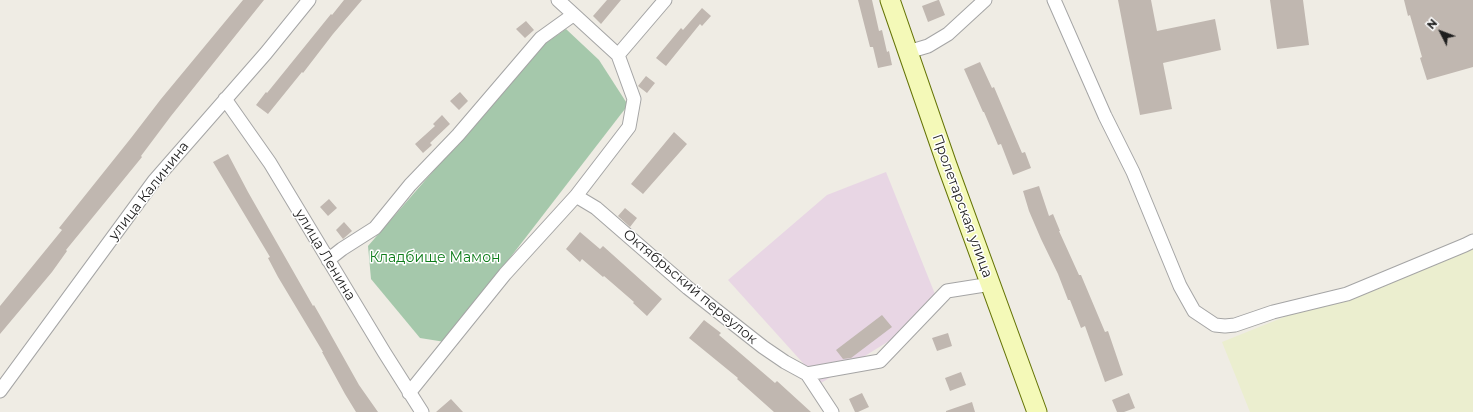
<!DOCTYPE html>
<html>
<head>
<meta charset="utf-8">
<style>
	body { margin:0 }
	#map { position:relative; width:1473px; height:412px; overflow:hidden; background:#efece4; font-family:Montserrat,sans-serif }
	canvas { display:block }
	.north { position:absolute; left:1421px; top:12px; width:40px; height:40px; -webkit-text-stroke:3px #fff; paint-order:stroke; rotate:312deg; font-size:11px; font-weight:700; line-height:16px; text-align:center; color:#1e1e1e }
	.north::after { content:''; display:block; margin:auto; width:14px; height:18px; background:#1e1e1e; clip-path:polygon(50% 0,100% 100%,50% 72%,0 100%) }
</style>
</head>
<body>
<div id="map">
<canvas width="1473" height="412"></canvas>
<div class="north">N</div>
</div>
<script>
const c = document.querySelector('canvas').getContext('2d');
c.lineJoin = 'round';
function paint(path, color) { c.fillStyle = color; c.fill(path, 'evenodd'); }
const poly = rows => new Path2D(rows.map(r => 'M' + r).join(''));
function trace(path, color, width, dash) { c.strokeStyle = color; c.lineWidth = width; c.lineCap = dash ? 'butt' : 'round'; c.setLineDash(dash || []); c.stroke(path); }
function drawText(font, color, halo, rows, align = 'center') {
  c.font = font + ' Montserrat,sans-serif'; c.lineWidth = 3; c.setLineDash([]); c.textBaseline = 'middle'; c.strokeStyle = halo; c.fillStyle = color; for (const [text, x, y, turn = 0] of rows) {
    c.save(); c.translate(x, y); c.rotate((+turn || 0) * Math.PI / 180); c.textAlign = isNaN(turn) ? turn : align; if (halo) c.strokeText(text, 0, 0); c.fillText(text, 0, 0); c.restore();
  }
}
const industrial = poly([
	[886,172,941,309,821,383,728,280,827,195]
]);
const farmland = poly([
	[1473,241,1473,412,1250,412,1222,342]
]);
const cemetery = poly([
	[566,29,599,60,628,105,445,342,420,338,371,279,368,246,543,45]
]);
const building = poly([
	[243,0,264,0,171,116,141,156,142,157,66,250,67,251,52,272,0,334,0,306,62,230,59,228,131,138,161,99],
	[344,0,362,0,333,34,303,73,302,72,268,114,256,105,266,92,267,93,331,14,332,15],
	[607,0,621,0,601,24,593,16],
	[858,0,872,0,879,31,882,30,887,52,889,51,892,65,878,68,873,47,870,47],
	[938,0,939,0,945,15,928,22,922,6],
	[1118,0,1151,0,1157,31,1215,19,1221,50,1163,63,1172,109,1140,115],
	[1270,0,1303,0,1309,45,1277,49],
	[1404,0,1473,0,1473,67,1427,80,1420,58,1422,57,1410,15,1408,16],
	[702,8,711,16,702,26,700,24,666,66,656,58,681,28,683,30],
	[526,21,534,30,525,38,516,29],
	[980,62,992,88,994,87,1022,153,1025,152,1031,168,1013,175,1001,144,998,145,984,112,983,112,964,69],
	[646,76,655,83,647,93,638,86],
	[460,92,468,101,459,110,450,101],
	[442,115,450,124,430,143,432,145,423,153,415,144,435,126,433,124],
	[674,132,687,144,643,194,631,184],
	[228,154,248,192,313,306,314,305,322,319,359,385,378,412,356,412,345,394,322,352,323,352,278,277,268,258,270,257,213,162],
	[1039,186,1049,216,1053,214,1060,231,1059,231,1079,275,1081,275,1105,332,1108,331,1123,375,1105,382,1085,326,1081,328,1070,300,1068,300,1058,274,1041,239,1029,211,1023,191],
	[329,199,337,208,328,216,320,207],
	[625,208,637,218,630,227,618,216],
	[344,222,352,231,343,239,336,230],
	[580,232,600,249,603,246,662,299,647,316,633,303,634,302,604,276,603,277,582,259,580,262,566,249],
	[882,315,892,327,851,358,843,359,836,350],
	[704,320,721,333,719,335,775,383,777,381,811,412,774,412,737,379,738,378,689,338],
	[948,333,952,346,937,351,932,338],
	[961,372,966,385,950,391,945,378],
	[862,393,869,407,858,412,855,412,849,399],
	[1129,393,1135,408,1124,412,1117,412,1112,400],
	[451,399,463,412,436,412],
	[972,402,975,412,946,412,946,411]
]);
const street = poly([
	[1054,0,1105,116,1133,172,1180,286,1194,311,1215,325,1225,326,1235,325,1273,312,1347,294,1465,245,1473,241],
	[908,52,928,46,948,34,985,0],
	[618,55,665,0],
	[225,99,270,163,384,352,422,412],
	[576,196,596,208,688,288,763,347,785,362,807,374,832,412],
	[328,260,342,249,375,228,410,185,458,135,541,38,573,15],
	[807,374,880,361,947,291,991,284],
	[0,391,154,181,266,53,309,0],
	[409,393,505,274,576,196,629,127,634,99,618,55,558,0]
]);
const secondary = poly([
	[890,0,947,165,1037,412]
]);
const streetNames = [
	["улица Калинина",149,191,-52],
	["Пролетарская улица",962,206,70],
	["улица Ленина",325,255,59],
	["Октябрьский переулок",690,287,40]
];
const parkNames = [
	["Кладбище Мамон",435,258]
];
paint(industrial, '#e8d6e4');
paint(farmland, '#ebeecf');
paint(cemetery, '#a5c8ab');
paint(building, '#c0b7b0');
trace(street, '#a5a5a5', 15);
trace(secondary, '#657406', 21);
trace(street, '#fff', 13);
trace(secondary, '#f4f9b8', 19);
drawText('14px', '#1e1e1e', '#fff', streetNames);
drawText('14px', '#0c7c19', '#fff', parkNames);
</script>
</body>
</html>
